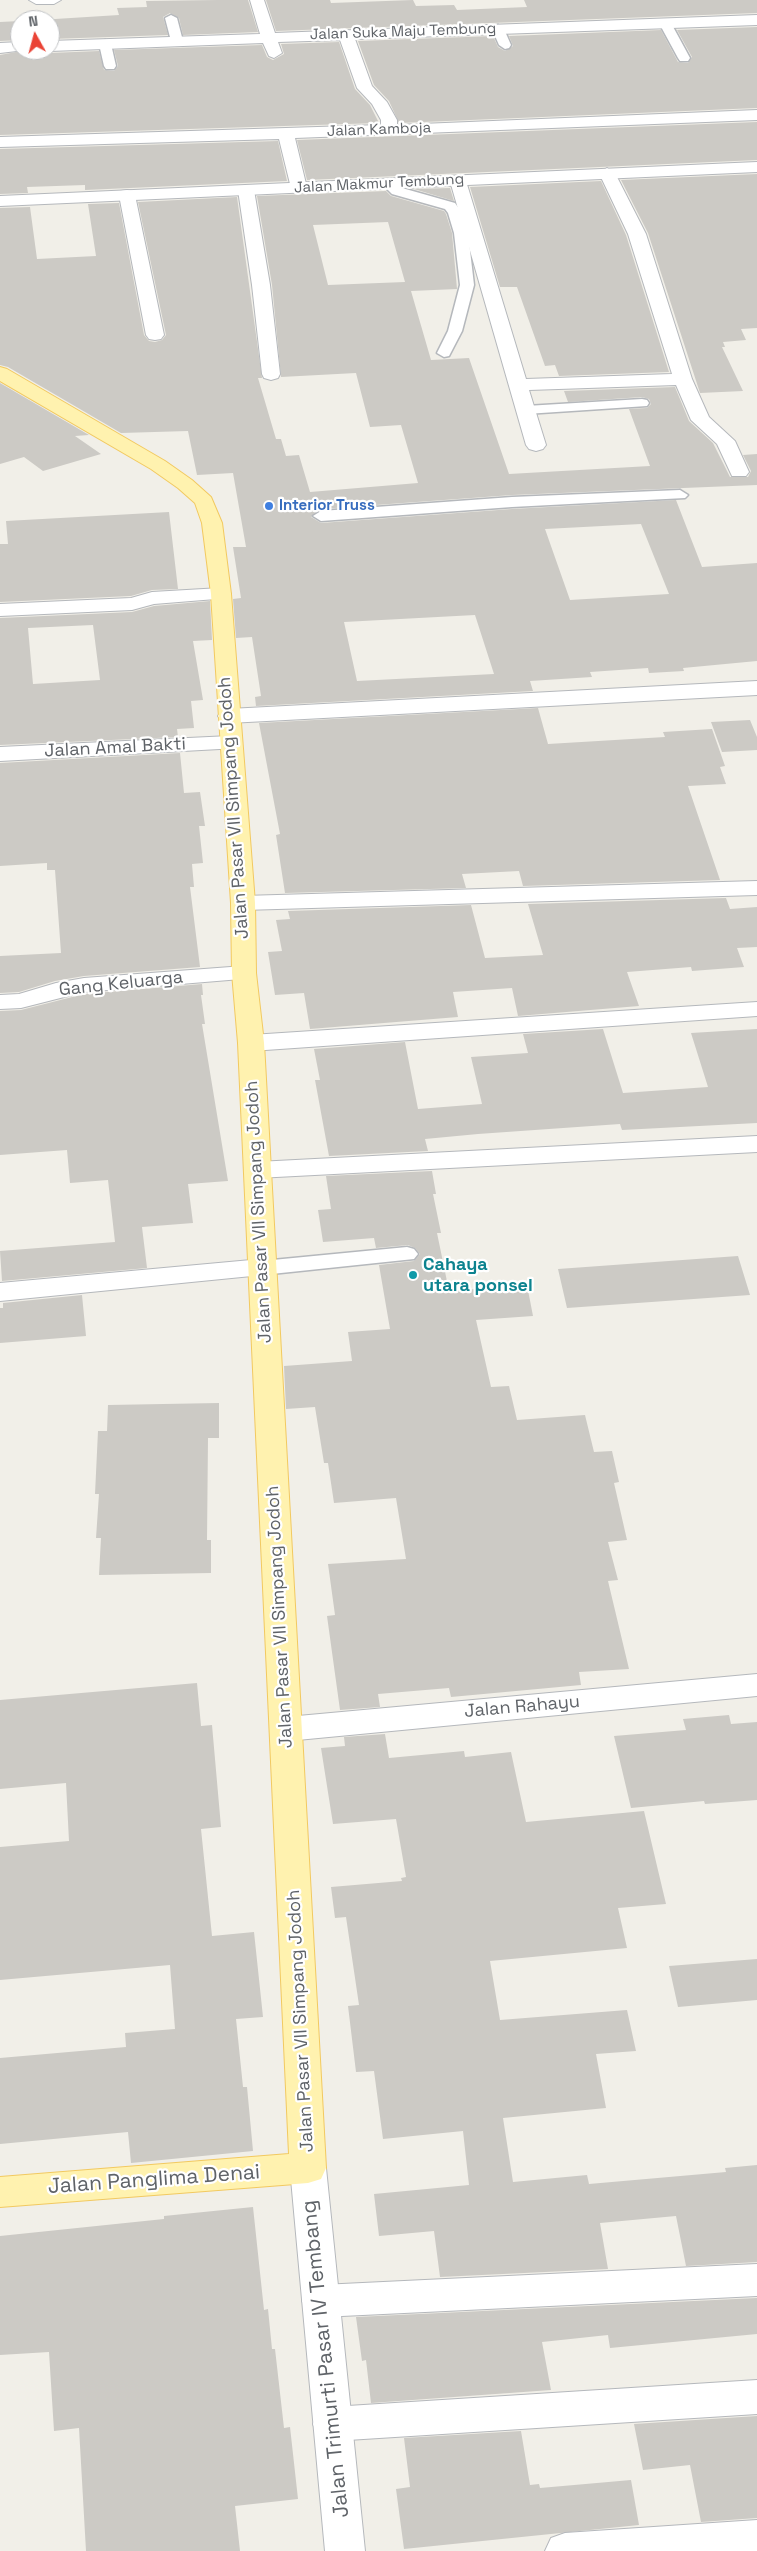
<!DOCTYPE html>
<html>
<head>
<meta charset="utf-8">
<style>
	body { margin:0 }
	#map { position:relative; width:757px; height:2551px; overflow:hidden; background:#f1efe8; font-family:"Space Grotesk",sans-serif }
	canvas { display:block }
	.north { position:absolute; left:10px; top:10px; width:50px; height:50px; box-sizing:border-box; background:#fff; border:1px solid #bfc1c3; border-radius:50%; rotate:353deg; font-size:14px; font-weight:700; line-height:20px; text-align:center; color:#5f6368 }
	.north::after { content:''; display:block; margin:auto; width:18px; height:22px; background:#ea4335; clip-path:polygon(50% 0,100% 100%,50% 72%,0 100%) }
</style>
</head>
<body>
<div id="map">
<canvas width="757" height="2551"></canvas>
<div class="north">N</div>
</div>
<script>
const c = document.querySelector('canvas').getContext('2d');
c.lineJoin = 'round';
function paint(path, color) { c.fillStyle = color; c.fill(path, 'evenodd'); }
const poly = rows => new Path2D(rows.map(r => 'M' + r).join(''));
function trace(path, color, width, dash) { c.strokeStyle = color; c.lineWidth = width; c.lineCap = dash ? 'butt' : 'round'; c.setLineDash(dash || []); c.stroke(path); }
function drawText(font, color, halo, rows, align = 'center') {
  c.font = font + ' "Space Grotesk",sans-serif'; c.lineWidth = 4.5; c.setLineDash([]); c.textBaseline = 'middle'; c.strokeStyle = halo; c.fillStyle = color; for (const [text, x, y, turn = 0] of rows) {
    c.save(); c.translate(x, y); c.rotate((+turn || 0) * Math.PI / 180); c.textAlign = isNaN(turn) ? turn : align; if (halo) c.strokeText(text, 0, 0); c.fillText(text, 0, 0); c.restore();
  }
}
const building = poly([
	[217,0,248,0,258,32,183,35,179,18,170,13,163,17,168,35,50,39,50,20,39,20,119,15,117,8,147,7,146,1],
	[266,0,330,0,331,3,413,0,416,6,454,5,457,10,527,7,524,0,757,0,757,13,276,31],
	[20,21,20,40,0,41,0,22],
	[757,27,757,108,399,123,389,101,374,85,358,41,493,36,498,47,505,51,513,46,509,36,661,30,678,62,688,63,692,57,677,30],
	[339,42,355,89,370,105,379,123,0,135,0,55,27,50,46,50,50,53,99,51,104,70,114,71,118,66,114,50,262,45,267,57,273,60,284,54,281,44],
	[757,122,757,160,307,180,297,140],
	[278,141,287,181,85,190,85,185,27,187,28,193,0,194,0,149],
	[757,174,757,328,741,329,746,340,723,342,725,347,722,347,743,391,700,393,648,233,621,180],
	[601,181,626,235,669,372,559,376,555,365,545,366,517,287,500,287,470,187],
	[450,188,454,201,414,189],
	[386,191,391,196,444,211,446,214,452,233,457,289,411,291,431,360,469,358,509,474,650,466,629,409,647,408,651,404,649,399,642,397,568,402,564,391,675,387,689,421,713,443,730,477,748,477,751,471,743,455,757,454,757,485,512,495,321,509,311,517,321,523,512,509,676,500,702,567,757,563,757,661,683,668,684,671,649,673,648,668,590,672,592,677,530,681,533,691,256,706,255,697,261,696,252,637,236,638,233,599,241,598,233,547,246,547,233,473,197,475,188,431,121,433,8,367,0,365,0,208,30,207,37,259,96,256,88,204,119,203,144,335,149,341,155,342,162,340,166,335,138,202,237,197,262,378,258,378,276,439,281,439,286,456,299,455,310,492,418,483,401,425,370,427,356,373,281,377,272,285,257,196],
	[388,222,405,282,328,285,313,225],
	[641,524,669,594,570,600,545,529],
	[475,615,494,674,357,681,344,622],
	[0,383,89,435,75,436,101,454,43,471,24,457,0,464],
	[169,512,178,589,152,590,131,596,0,602,0,544,8,544,6,521],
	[210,601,212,640,193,641,203,700,191,701,194,728,177,729,178,737,0,745,0,618,132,612,154,606],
	[93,625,100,680,33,684,28,628],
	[538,708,548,744,665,737,663,732,712,729,725,766,720,767,726,784,688,786,720,880,523,886,519,871,462,874,466,888,285,893,276,835,280,834,259,723],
	[750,720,757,737,757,750,722,752,711,722],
	[180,753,184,793,200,792,205,826,199,826,203,863,192,864,194,887,190,887,200,967,84,976,55,981,19,992,0,993,0,956,61,953,55,870,47,870,47,863,0,866,0,763],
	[726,898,730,909,757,907,757,947,737,948,744,967,692,971,691,967,627,972,639,1006,518,1016,512,988,453,992,458,1017,310,1029,304,993,275,995,268,952,282,951,276,920,290,919,288,911,471,905,485,958,543,955,528,904],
	[202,984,203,995,201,995,205,1024,202,1024,228,1181,188,1184,193,1223,142,1227,147,1268,2,1281,0,1251,115,1242,108,1180,70,1183,67,1150,0,1155,0,1011,21,1010,84,994],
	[603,1029,623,1093,708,1087,691,1033,757,1029,757,1123,622,1130,620,1124,478,1134,425,1139,428,1151,329,1156,315,1080,320,1080,314,1049,405,1042,418,1109,482,1104,471,1057,528,1053,523,1034],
	[432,1171,436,1194,433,1194,441,1233,437,1233,449,1291,527,1285,533,1316,476,1320,491,1387,509,1386,517,1420,585,1415,594,1452,612,1451,619,1482,614,1483,627,1540,608,1542,618,1580,608,1581,629,1669,579,1672,581,1685,451,1697,449,1688,378,1694,380,1707,340,1710,327,1616,335,1615,328,1564,406,1559,396,1498,334,1503,328,1463,324,1463,315,1407,286,1409,284,1366,352,1361,348,1332,390,1329,379,1265,414,1261,420,1254,415,1248,408,1245,376,1248,374,1238,323,1242,318,1210,331,1209,326,1176],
	[738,1256,750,1295,567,1308,558,1269],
	[82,1295,86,1336,0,1343,0,1308,3,1308,3,1303],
	[219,1403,219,1438,208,1438,207,1540,211,1540,211,1573,99,1575,101,1538,96,1538,99,1494,95,1494,98,1431,107,1431,108,1405],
	[197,1683,201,1726,212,1725,221,1827,201,1829,212,1936,254,1932,263,2017,236,2019,243,2087,247,2087,253,2151,131,2163,128,2132,0,2144,0,2058,126,2047,125,2033,175,2029,170,1965,0,1980,0,1847,69,1841,66,1783,0,1789,0,1700],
	[729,1715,731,1724,757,1722,757,1800,705,1804,704,1801,631,1808,614,1736,686,1730,683,1719],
	[385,1734,389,1758,464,1751,465,1757,511,1752,526,1822,644,1811,666,1904,618,1908,627,1948,490,1961,500,2020,627,2010,636,2051,596,2054,606,2108,503,2118,513,2182,587,2175,589,2184,726,2172,725,2168,757,2165,757,2262,686,2266,676,2216,600,2223,608,2269,440,2277,434,2231,379,2236,374,2194,469,2185,463,2131,383,2139,374,2071,356,2072,348,2006,359,2005,346,1917,335,1918,331,1887,402,1881,401,1878,406,1877,396,1819,333,1824,321,1748,345,1746,344,1737],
	[757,1959,757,2000,678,2007,669,1966],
	[253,2207,264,2310,268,2309,272,2349,275,2349,284,2428,290,2427,298,2499,235,2506,240,2551,86,2551,79,2428,54,2431,49,2352,0,2355,0,2236,164,2219,164,2216],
	[757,2298,757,2334,610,2348,608,2335,542,2342,551,2390,371,2403,366,2360,362,2361,356,2317],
	[757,2416,757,2518,701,2522,690,2465,643,2470,634,2424],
	[521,2431,530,2485,539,2484,540,2488,631,2480,639,2525,404,2549,396,2489,410,2487,404,2438]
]);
const service = poly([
	[171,15,177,18,183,41,181,43,177,45,171,41,165,18,171,15],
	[665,20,671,23,690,58,688,61,680,61,678,58,659,23,665,20],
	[498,25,504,29,511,45,509,48,505,49,499,45,492,29,498,25],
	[105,40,111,44,116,66,114,69,106,69,104,66,99,44,105,40],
	[388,180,402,188,455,203,462,213,468,233,474,285,462,331,449,356,444,357,437,353,448,331,460,285,454,233,448,213,445,209,392,194,382,184,388,180],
	[642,399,647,400,649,403,647,406,526,414,519,410,526,406,642,399],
	[680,490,688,495,685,498,512,507,321,521,313,516,321,511,512,497,680,490],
	[407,1247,414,1249,418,1254,414,1259,262,1275,255,1273,251,1268,255,1263,262,1261,407,1247]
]);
const minor = poly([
	[29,0,61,0,54,4,36,4,29,0],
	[250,0,264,0,275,33,757,15,757,25,355,39,372,86,387,102,397,120,397,125,757,110,757,120,295,138,307,188,299,193,291,188,279,139,0,147,0,137,381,125,381,120,372,104,357,88,340,40,278,42,282,53,274,58,269,56,263,43,50,51,48,50,50,50,50,41,260,34,250,0],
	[20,42,20,50,25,50,0,53,0,43,20,42],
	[607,168,615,173,646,234,692,379,709,417,735,441,749,472,746,476,732,476,717,444,691,420,676,385,529,390,546,445,543,449,536,451,529,449,526,445,450,181,458,176,466,181,526,379,672,374,628,234,599,173,607,168],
	[246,185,254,190,270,285,280,374,278,378,271,380,264,378,262,374,252,285,238,190,246,185],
	[127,190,133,191,135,195,164,335,161,339,155,340,149,339,146,335,119,195,121,191,127,190],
	[221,588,228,590,231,594,228,598,154,604,132,610,0,616,0,604,131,598,152,592,221,588],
	[757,681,757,695,229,723,221,721,218,716,221,711,229,709,757,681],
	[230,736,238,738,241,743,238,748,0,761,0,747,230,736],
	[757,881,757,895,243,910,235,908,231,903,235,898,243,896,757,881],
	[244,966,253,968,256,973,253,978,84,992,21,1008,0,1009,0,995,19,994,56,983,84,978,244,966],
	[757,1002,757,1016,251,1051,242,1048,238,1043,242,1038,251,1035,757,1002],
	[757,1136,757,1152,257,1178,248,1176,244,1170,248,1164,257,1162,757,1136],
	[262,1259,272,1262,276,1268,272,1274,0,1301,0,1283,262,1259],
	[757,1674,757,1696,287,1741,276,1737,271,1729,276,1721,287,1717,757,1674],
	[757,2264,757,2296,321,2317,308,2312,302,2301,308,2290,321,2285,757,2264],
	[757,2380,757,2414,332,2441,318,2436,313,2424,318,2412,332,2407,757,2380],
	[757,2520,757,2551,545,2551,551,2538,565,2533,757,2520]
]);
const tertiary = poly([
	[757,162,757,172,0,206,0,196,757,162],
	[308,2153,321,2157,326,2168,365,2551,325,2551,290,2168,295,2157,308,2153]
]);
const primary = poly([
	[0,367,7,369,165,461,192,480,211,497,222,523,231,594,255,903,256,973,264,1043,326,2168,321,2179,308,2183,0,2207,0,2177,289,2154,238,1043,232,973,231,903,211,594,202,523,195,503,178,488,151,469,0,381,0,367]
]);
const markers = [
	[269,506,5,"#3f7fe0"],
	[413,1275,5,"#0f9aa8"]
];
const farStreetnames = [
	["Jalan Suka Maju Tembung",403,32,-2],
	["Jalan Kamboja",379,130,-2],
	["Jalan Makmur Tembung",379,184,-3]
];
const farShopnames = [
	["Interior Truss",279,506]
];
const streetNames = [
	["Jalan Amal Bakti",115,748,-3],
	["Jalan Pasar VII Simpang Jodoh",234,808,-94],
	["Gang Keluarga",121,984,-6],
	["Jalan Pasar VII Simpang Jodoh",259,1212,-93],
	["Jalan Pasar VII Simpang Jodoh",280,1617,-93],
	["Jalan Rahayu",522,1707,-5],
	["Jalan Pasar VII Simpang Jodoh",301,2021,-93]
];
const cultureNames = [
	["Cahaya",423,1265],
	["utara ponsel",423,1286]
];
const nearStreetnames = [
	["Jalan Panglima Denai",154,2180,-4],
	["Jalan Trimurti Pasar IV Tembang",326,2359,-96]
];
paint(building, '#cccac5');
trace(service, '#b5b8bc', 3);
trace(minor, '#b5b8bc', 2);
trace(tertiary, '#b5b8bc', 2);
trace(primary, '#f2c960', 2);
paint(service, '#fff');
paint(minor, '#fff');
paint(tertiary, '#fff');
paint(primary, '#fff2af');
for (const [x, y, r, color] of markers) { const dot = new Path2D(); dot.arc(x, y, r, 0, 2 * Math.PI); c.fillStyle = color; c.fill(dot); trace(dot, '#fff', 2); }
drawText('15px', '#5f6368', '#fff', farStreetnames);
drawText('bold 15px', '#366cbe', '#fff', farShopnames, 'left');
drawText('18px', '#5f6368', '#fff', streetNames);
drawText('bold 18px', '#0d838f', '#fff', cultureNames, 'left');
drawText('21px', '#5f6368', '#fff', nearStreetnames);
</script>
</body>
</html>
